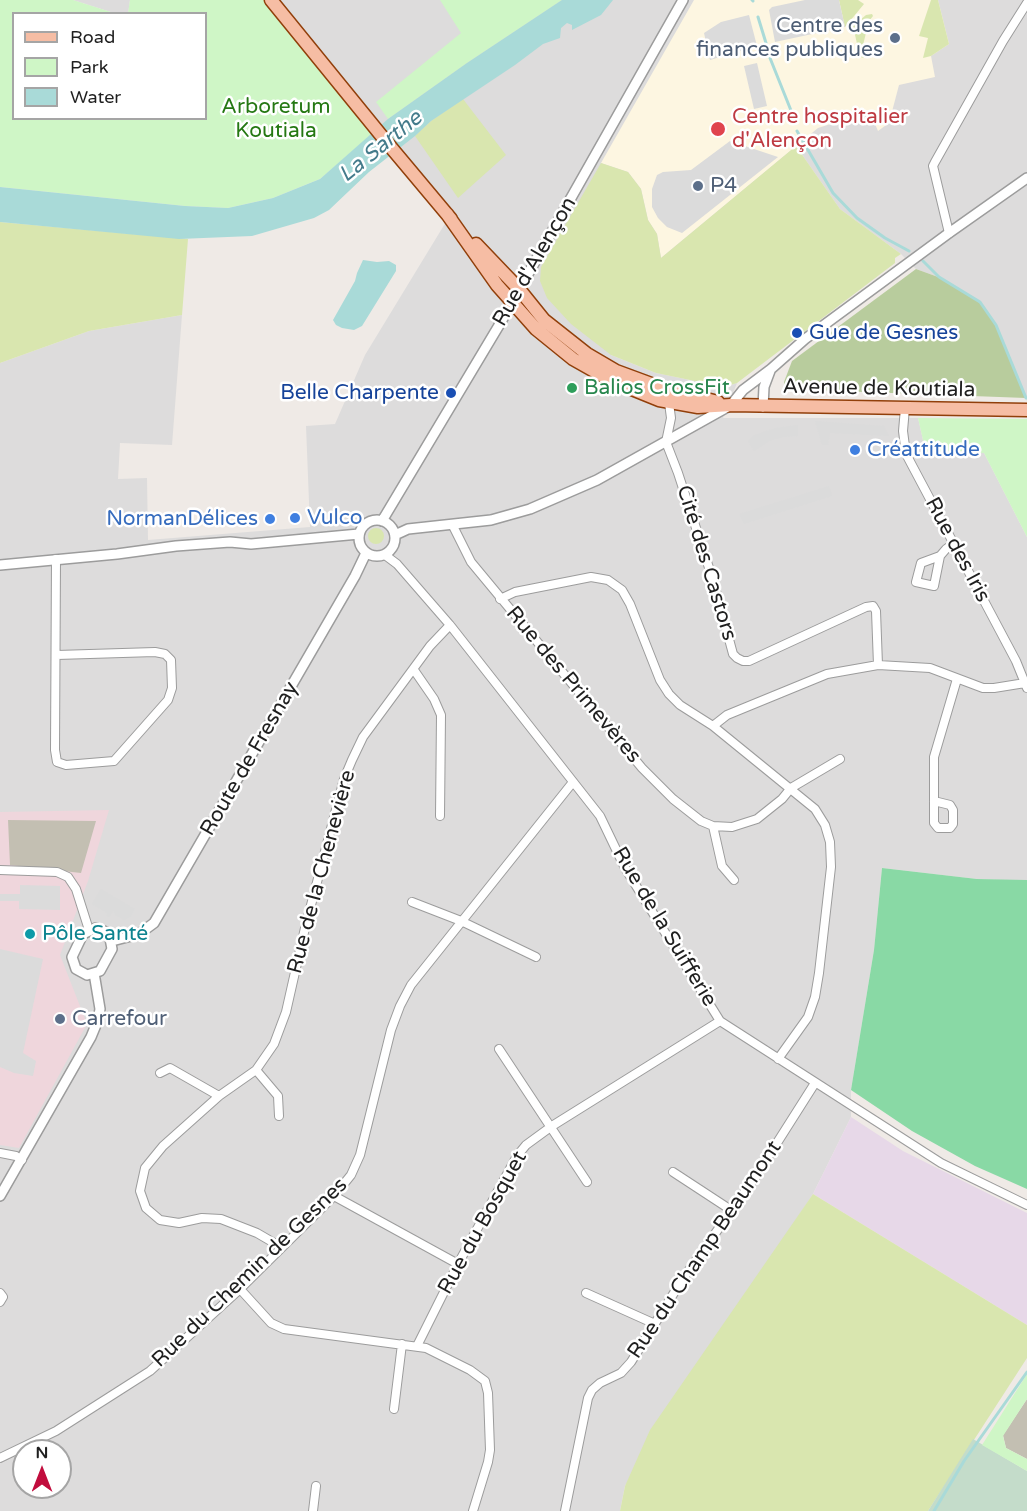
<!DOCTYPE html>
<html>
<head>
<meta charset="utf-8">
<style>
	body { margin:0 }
	#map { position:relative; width:1027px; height:1511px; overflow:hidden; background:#efeae6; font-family:"Varela Round",sans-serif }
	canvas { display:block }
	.legend { position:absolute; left:12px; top:12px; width:195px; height:108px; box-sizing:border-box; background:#fff; border:2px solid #a5a5a5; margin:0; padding:8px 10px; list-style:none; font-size:18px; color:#1f1f1f }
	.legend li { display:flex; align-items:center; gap:12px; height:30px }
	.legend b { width:30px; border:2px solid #a5a5a5 }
	.north { position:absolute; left:12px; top:1439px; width:60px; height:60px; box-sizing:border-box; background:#fff; border:2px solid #a5a5a5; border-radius:50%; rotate:0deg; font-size:16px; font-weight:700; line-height:24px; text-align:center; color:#1f1f1f }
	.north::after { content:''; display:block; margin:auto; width:21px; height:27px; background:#c10d3d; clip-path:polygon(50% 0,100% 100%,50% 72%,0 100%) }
</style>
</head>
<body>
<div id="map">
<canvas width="1027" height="1511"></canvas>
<ul class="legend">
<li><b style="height:8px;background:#f6bda4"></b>Road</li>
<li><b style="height:16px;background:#cff6c6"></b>Park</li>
<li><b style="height:16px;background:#a9dad8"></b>Water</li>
</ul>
<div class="north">N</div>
</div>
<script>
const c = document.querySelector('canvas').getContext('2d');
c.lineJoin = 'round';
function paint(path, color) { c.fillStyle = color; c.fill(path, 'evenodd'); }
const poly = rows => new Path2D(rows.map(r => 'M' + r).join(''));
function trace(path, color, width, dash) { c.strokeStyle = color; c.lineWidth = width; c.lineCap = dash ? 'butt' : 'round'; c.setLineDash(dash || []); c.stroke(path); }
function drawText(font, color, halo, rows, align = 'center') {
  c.font = font + ' "Varela Round",sans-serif'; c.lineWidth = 5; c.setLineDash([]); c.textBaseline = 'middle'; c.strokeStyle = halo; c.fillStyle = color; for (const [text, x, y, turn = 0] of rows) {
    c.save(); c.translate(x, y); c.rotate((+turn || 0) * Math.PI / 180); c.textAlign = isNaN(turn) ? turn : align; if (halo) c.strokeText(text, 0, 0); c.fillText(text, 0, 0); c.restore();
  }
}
const residential = poly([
	[73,0,130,0,128,14,114,13],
	[269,0,1027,0,1027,401,1021,388,938,277,916,269,901,254,840,209,796,146,611,355,656,373,724,387,737,383,723,418,918,418,925,449,924,457,939,452,984,453,1027,537,1027,881,977,879,882,868,874,950,851,1090,851,1117,813,1194,625,1486,620,1511,0,1511,0,363,89,331,182,315,172,445,120,443,118,479,147,478,148,540,310,527,306,426,335,424,365,355,449,217],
	[24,1451,60,1451,60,1487,24,1487]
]);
const commercial = poly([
	[109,810,88,881,60,955,87,1024,19,1148,0,1145,0,812]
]);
const industrial = poly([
	[851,1117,903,1151,1027,1213,1027,1325,813,1194]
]);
const education = poly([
	[694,0,938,0,949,44,931,56,935,77,899,85,889,123,878,131,872,117,862,114,818,128,661,258,657,234,648,220,641,189,628,172,601,163]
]);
const construction = poly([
	[8,820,96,821,81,873,10,865],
	[1027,1399,1027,1459,1006,1448,1003,1435]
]);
const grass = poly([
	[839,0,858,0,864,4,845,27],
	[931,0,938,0,949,44,931,56,923,58,928,38,919,36],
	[872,14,873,16,869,21,861,53,865,55,864,58,860,57,853,26,866,15],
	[463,99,506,155,458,198,415,136,431,121],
	[796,146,840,209,901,254,895,258,895,263,737,383,724,387,656,373,611,355,571,324,547,298,540,281,541,267,601,163,628,172,641,189,648,220,657,234,661,258],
	[0,222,188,239,182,315,89,331,0,363],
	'368 536a8 8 0 1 1 16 0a8 8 0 1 1-16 0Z',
	[813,1194,1027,1325,1027,1358,928,1511,620,1511,625,1486,650,1430]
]);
const forest = poly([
	[916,269,938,277,979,302,996,325,1026,398,784,389,784,382,792,361]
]);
const wetland = poly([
	[973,1439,1027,1471,1027,1511,928,1511]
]);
const park = poly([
	[0,0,73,0,114,13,14,14,14,118,206,118,206,14,128,13,130,0,268,0,377,130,320,179,273,198,228,208,185,206,0,187],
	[440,0,562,0,467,63,388,119,376,102,461,33],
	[918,418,1027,419,1027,537,984,453,961,451,939,452,924,457,925,449],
	[1027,1374,1027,1399,1003,1436,1006,1448,1027,1459,1027,1471,982,1445]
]);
const pitch = poly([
	[882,868,977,879,1027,880,1027,1189,975,1166,912,1131,851,1090,874,950]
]);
const parking = poly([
	[805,0,839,0,845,27,775,42,769,10,772,7],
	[749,15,757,46,710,60,704,33,721,22],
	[757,63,767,106,754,109,744,66],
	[730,141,778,157,682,233,667,227,658,218,652,207,652,189,657,175,663,172,691,170],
	[815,421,884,426,889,436,830,433,828,445,822,445],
	[798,425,798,436,784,437,769,441,754,451,748,441,755,435,775,428],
	[829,486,832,496,744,524,739,514],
	[20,885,60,886,60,910,19,909,19,901,0,901,0,894,20,894],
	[101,889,135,909,131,917,124,920,115,915,113,911,109,917,106,915,107,913,92,904],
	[0,949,43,959,23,1053,36,1061,33,1076,14,1073,0,1067]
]);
const water = poly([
	[562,0,613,0,601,15,572,30,572,25,567,23,561,28,560,38,543,44,515,65,431,121,415,136,369,172,329,210,314,218,252,236,179,239,0,222,0,187,185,206,228,208,273,198,320,179,388,119,467,63],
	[363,260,377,262,389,261,396,265,396,271,362,326,354,330,342,328,336,325,333,320,355,281,357,273]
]);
const stream = poly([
	[752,0,753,1],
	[758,17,766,43],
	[770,58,794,118],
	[797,131,833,193,857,218,885,238,909,251],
	[923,261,939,277,980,302,996,325,1026,398],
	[934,1511,964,1461,1027,1372]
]);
const minor = poly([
	[949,233,933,166,935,162,1003,41,1027,3],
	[669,403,671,418,666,442,678,473,713,580,733,654,737,658,743,661,749,661,866,607,873,606,876,611,878,665],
	[905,408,903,431,906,454,1016,661,1027,688],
	[453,526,471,562,642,768,673,799,701,821,713,826,732,827,757,819,782,799,791,788,840,759],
	[385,555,397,564,450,625,600,816,625,868,720,1021,941,1163,1027,1205],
	[940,556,934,586,916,582,921,563,940,556,946,549,953,544],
	[56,559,55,750,57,762,66,765,114,761,168,700,172,688,171,660,165,654,155,652,57,655],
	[500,599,515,592,591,577,608,580,622,590,630,604,660,680,669,694,680,705,713,726,815,809,825,825,830,842,831,867,819,973,815,997,808,1017,778,1059],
	[414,670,434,699,441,715,440,816],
	[713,726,727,715,827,674,878,665,930,668,983,688,994,688,1025,683],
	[934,801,950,805,953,810,953,824,950,828,938,828,934,823,934,757,957,679],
	[713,826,722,866,734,880],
	[0,870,57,872,68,877,76,889,89,930],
	[412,902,461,921,536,957],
	[499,1049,587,1182],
	[256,1070,278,1096,279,1116],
	[160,1073,170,1068,219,1096],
	[0,1153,16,1156,22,1160],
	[673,1172,731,1210],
	[334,1196,458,1264],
	[281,1247,257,1233,221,1219,202,1218,179,1223,160,1220,146,1208,140,1191,145,1168,163,1146,219,1096,256,1070,274,1044,286,1012,305,928,344,779,352,760,363,737,430,646,450,625],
	[240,1289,271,1323,284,1329,426,1348,470,1370,485,1381,488,1393,490,1450,488,1462,473,1511],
	[0,1293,3,1297,0,1302],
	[586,1293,655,1324],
	[417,1346,458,1264,517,1156,526,1145,552,1126,720,1021],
	[394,1409,402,1344],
	[0,1458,56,1431,150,1371,240,1289,334,1196,351,1175,360,1155,391,1030,400,1006,411,985,573,782],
	[313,1511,316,1486],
	[565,1511,588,1398,592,1390,600,1383,621,1373,631,1362,682,1280,756,1176,815,1083]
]);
const tertiary = poly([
	[763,407,764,387,770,371],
	'359 538a18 18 0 1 1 36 0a18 18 0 1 1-36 0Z',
	[382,521,498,327,683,0],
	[395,535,408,529,491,520,530,509,597,480,731,405,743,390,771,369,805,339,949,233,1027,178],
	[0,565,117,554,176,546,230,542,251,544,359,534],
	[96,928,109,933,112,949,100,971,87,975,76,969,72,957,83,934,96,928],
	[112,941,139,934,154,923,355,576,366,553],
	[0,1196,91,1037,98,1020,100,1009,94,973]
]);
const primary = poly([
	[271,0,389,145,451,219],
	[447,214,497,285,536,329,573,359,612,381,659,400,698,407,731,405,1027,410],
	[476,244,519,289,544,320,587,354,616,371,662,388,718,402]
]);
const markers = [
	[895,38,6,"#5c6f8a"],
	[718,129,8,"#e0444e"],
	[698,186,6,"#5c6f8a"],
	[797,333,6,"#1a4fb4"],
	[572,388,6,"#2e9e5b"],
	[451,393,6,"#1a4fb4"],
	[855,450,6,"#3f7fe0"],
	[295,518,6,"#3f7fe0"],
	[270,519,6,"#3f7fe0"],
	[30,934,6,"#0f9aa8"],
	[60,1019,6,"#5c6f8a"]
];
const serviceNames = [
	["Centre des",883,26,"right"],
	["finances publiques",883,50,"right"],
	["P4",710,186],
	["Carrefour",72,1019]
];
const parkNames = [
	["Arboretum",276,107],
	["Koutiala",276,131]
];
const healthNames = [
	["Centre hospitalier",732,117],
	["d'Alençon",732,141]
];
const streetNames = [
	["Rue d'Alençon",535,262,-60],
	["Avenue de Koutiala",879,389,1],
	["Rue des Iris",957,550,62],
	["Cité des Castors",706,563,73],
	["Rue des Primevères",573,685,50],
	["Route de Fresnay",250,759,-60],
	["Rue de la Chenevière",322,872,-75],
	["Rue de la Suifferie",664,927,59],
	["Rue du Bosquet",483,1223,-61],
	["Rue du Champ Beaumont",705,1250,-56],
	["Rue du Chemin de Gesnes",250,1273,-44]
];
const transitNames = [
	["Gue de Gesnes",809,333],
	["Belle Charpente",439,393,"right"]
];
const leisureNames = [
	["Balios CrossFit",584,388]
];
const shopNames = [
	["Créattitude",867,450],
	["Vulco",307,518],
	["NormanDélices",258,519,"right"]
];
const cultureNames = [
	["Pôle Santé",42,934]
];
const waterNames = [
	["La Sarthe",381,147,-39]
];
paint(residential, '#dddcdc');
paint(commercial, '#efd6dc');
paint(industrial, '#e7d8e8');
paint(education, '#fdf6e1');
paint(construction, '#c3bfb2');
paint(grass, '#d9e6af');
paint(forest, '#b8cc9d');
paint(wetland, '#c4dcca');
paint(park, '#cff6c6');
paint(pitch, '#89d9a5');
paint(parking, '#dbdbdb');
paint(water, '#a9dad8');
trace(stream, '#a9dad8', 3);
trace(minor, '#9c9c9c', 10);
trace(tertiary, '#9c9c9c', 12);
trace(primary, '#913f0a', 15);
trace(minor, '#fff', 8);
trace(tertiary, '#fff', 9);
trace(primary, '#f6bda4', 12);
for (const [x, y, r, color] of markers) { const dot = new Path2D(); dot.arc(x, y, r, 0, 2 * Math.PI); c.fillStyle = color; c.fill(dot); trace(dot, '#fff', 2); }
drawText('21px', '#4e5e75', '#fff', serviceNames, 'left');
drawText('21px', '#257813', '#fff', parkNames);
drawText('21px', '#be3a42', '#fff', healthNames, 'left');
drawText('21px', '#1f1f1f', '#fff', streetNames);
drawText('21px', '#164399', '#fff', transitNames, 'left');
drawText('21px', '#27864d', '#fff', leisureNames, 'left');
drawText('21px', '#366cbe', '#fff', shopNames, 'left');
drawText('21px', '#0d838f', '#fff', cultureNames, 'left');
drawText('italic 22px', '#447b8b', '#fff', waterNames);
</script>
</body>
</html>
